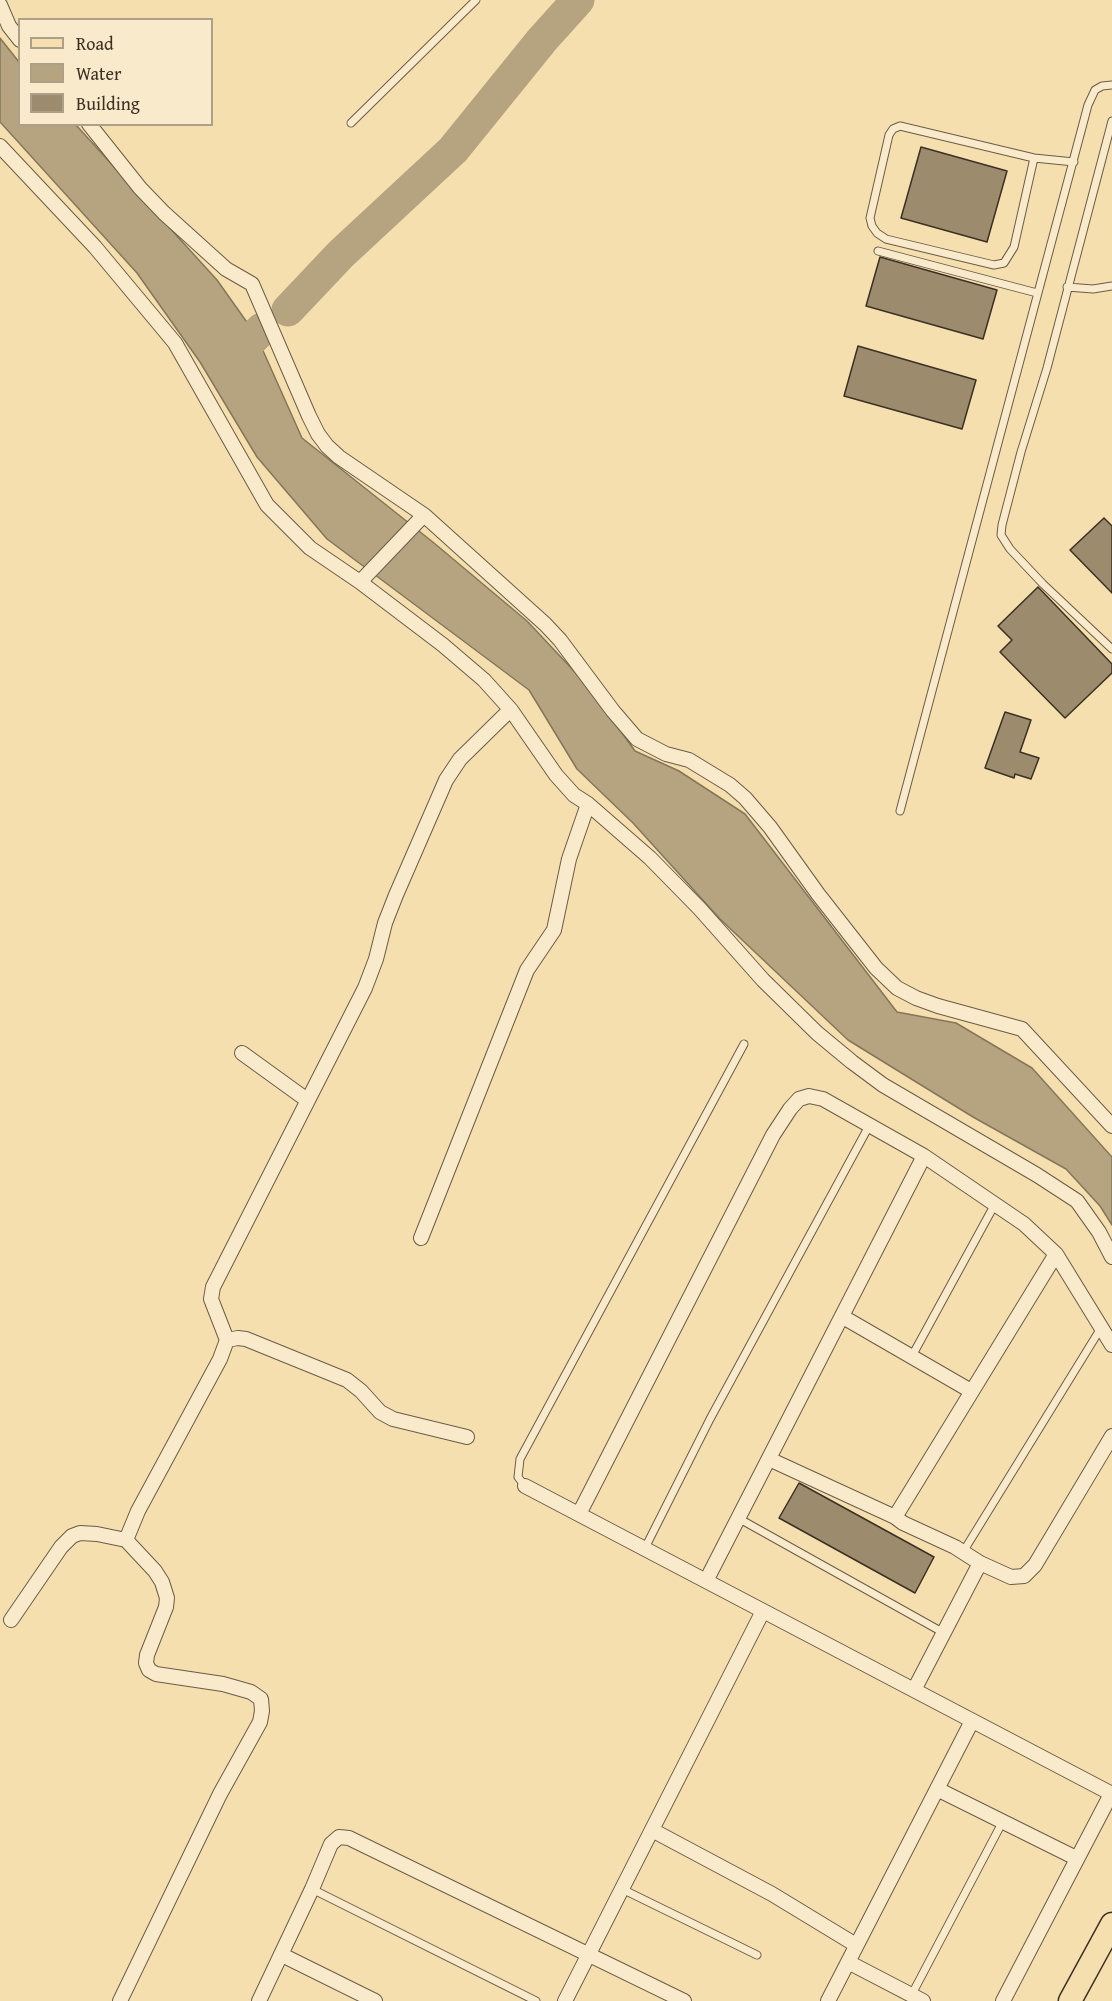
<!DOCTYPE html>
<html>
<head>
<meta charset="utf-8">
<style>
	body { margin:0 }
	#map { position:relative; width:1112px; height:2001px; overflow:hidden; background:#f6dfaf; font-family:"Gentium Book Plus",serif }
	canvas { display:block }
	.legend { position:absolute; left:18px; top:18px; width:195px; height:108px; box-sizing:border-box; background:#f9eacb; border:2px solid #ada088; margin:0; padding:8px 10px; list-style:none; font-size:18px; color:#3b3024 }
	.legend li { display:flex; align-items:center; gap:12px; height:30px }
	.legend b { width:30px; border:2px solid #ada088 }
</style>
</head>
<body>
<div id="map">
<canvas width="1112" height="2001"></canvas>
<ul class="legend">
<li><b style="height:8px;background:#f6dfaf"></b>Road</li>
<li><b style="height:16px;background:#b6a480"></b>Water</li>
<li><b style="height:16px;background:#9c8b6c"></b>Building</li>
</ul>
</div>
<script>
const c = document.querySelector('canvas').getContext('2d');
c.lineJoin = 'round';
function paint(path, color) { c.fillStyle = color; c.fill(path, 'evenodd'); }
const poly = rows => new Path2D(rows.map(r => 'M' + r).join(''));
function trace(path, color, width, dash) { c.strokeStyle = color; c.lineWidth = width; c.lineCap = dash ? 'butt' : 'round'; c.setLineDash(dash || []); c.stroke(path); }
const water = poly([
	[0,38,19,62,20,124,76,125,217,280,256,335,302,438,434,543,527,621,590,688,635,751,679,771,745,814,897,1012,956,1023,1032,1068,1112,1157,1112,1225,1100,1206,1066,1169,973,1117,848,1040,720,919,633,823,577,769,529,690,327,539,257,457,200,362,137,273,0,122,0,38]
]);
const river = poly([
	[288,310,341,254,453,150,542,40,578,0],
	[231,360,262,329]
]);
const building = poly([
	[921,147,1007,171,987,242,901,218,921,147],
	[880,257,997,290,983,339,866,306,880,257],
	[858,346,976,380,962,429,844,396,858,346],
	[1104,518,1112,526,1112,593,1070,550,1104,518],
	[1038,587,1112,664,1112,673,1065,718,1000,652,1012,640,998,626,1038,587],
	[1005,712,1031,720,1020,752,1039,758,1031,779,1015,774,1014,778,985,768,1005,712],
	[799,1483,934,1557,915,1593,779,1518,799,1483]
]);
const lane = poly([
	[1112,121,1047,368,1021,452,1002,525,1001,535,1010,549,1043,584,1112,649],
	[351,123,476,0],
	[1034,158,1014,247,1004,263,994,265,886,239,877,233,872,226,870,218,889,135,893,129,900,126,1034,158,1074,162],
	[878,251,1037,293],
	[1067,287,1093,289,1112,286],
	[900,811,1088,105,1095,90,1102,86,1112,85],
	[912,1356,995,1204],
	[525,1486,518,1477,520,1459,744,1044],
	[738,1518,944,1633],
	[645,1548,710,1419,869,1126],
	[963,1552,1101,1328],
	[312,1889,536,2001],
	[622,1889,757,1955],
	[911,1996,1003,1821]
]);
const street = poly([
	[0,5,9,26,20,40],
	[89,124,140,188,164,213,226,269,252,284,309,416,318,434,327,446,339,457,424,515,545,624,560,640,613,711,637,739,666,754,689,760,730,785,745,798,770,827,818,894,876,968,897,988,916,998,938,1006,1022,1029,1112,1126],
	[0,146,95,247,175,343,267,505,310,548,360,582,443,645,484,680,511,710,556,775,574,795,588,804,650,858,700,909,763,980,817,1033,852,1062,883,1085,1037,1175,1077,1201,1099,1232,1112,1257],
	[360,582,424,515],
	[242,1053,307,1100],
	[421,1238,527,970,554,930,569,859,588,804],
	[843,1317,971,1391],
	[227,1340,238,1338,246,1339,347,1380,361,1391,380,1412,393,1419,467,1437],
	[769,1459,895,1517,903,1523,955,1547,980,1563,1011,1577,1024,1576,1035,1565,1112,1436],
	[525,1486,1112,1794],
	[579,1514,773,1135,790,1109,799,1099,809,1096,823,1099,924,1156,1024,1224,1056,1254,1112,1345],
	[895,1517,1056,1254],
	[706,1581,924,1156],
	[11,1620,61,1547,72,1536,80,1533,97,1534,126,1540],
	[914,1690,980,1563],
	[937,1789,1076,1858],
	[652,1830,772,1894,856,1945],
	[282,1955,375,2001],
	[848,1962,923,2001],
	[120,2001,220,1794,260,1722,262,1711,261,1699,251,1692,223,1684,156,1674,149,1670,146,1663,147,1655,166,1607,167,1598,162,1582,155,1571,126,1540,138,1511,220,1359,227,1340,211,1299,213,1287,365,988,376,959,385,923,396,895,446,780,460,759,510,710],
	[259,2001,312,1889,331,1844,339,1837,349,1838,684,2001],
	[565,2001,763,1611],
	[828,2001,972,1721],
	[1003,2001,1111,1794]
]);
const primary = poly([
	[1070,2001,1112,1924]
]);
paint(water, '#b6a480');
trace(water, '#85765b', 1.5);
trace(river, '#b6a480', 33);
paint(building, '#9c8b6c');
trace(building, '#3b3024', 1.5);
trace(lane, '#6a5c47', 9);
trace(street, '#6a5c47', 16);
trace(primary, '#3b3024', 25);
trace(lane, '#f9eacb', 7);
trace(street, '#f9eacb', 14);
trace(primary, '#f6dfaf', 22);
</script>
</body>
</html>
